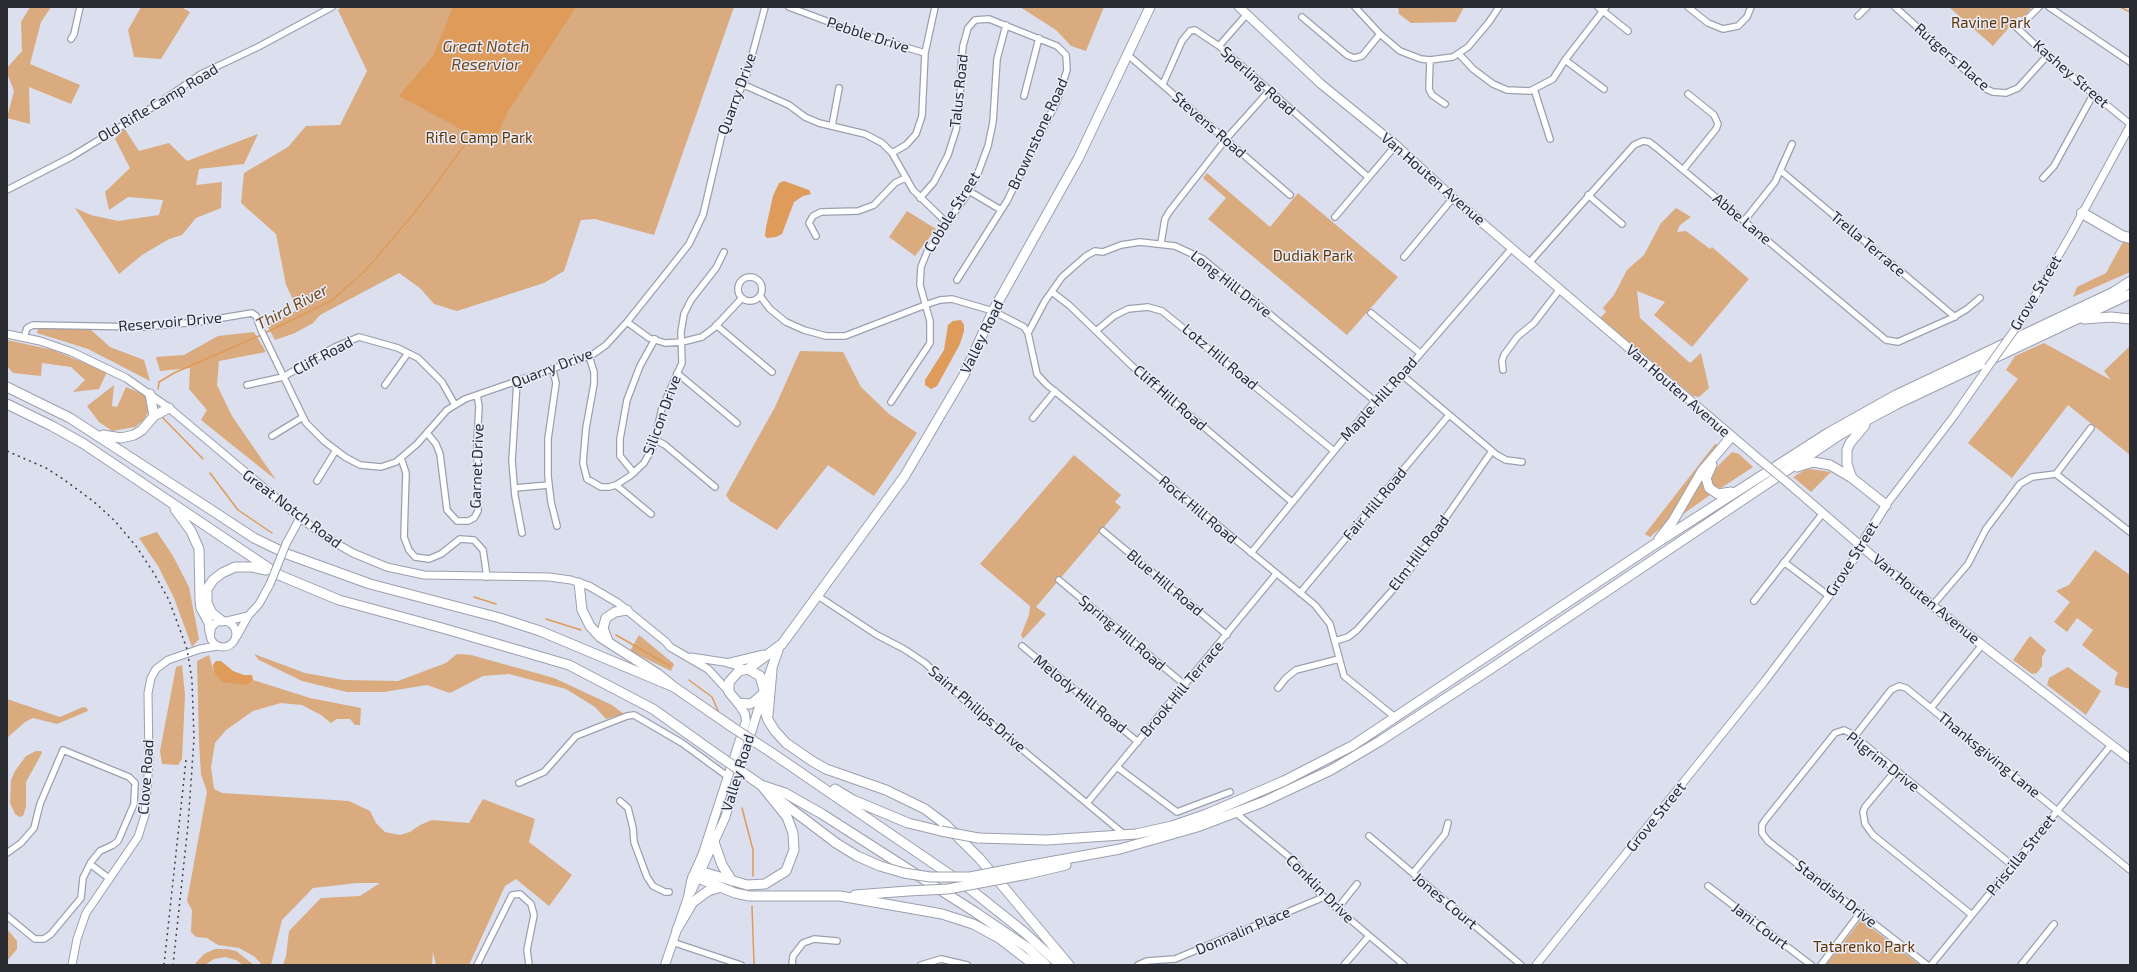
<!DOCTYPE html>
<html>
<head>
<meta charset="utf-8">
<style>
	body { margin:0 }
	#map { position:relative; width:2137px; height:972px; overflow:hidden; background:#dbdfee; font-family:"Exo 2",sans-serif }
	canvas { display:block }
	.frame { position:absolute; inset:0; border:8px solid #2a2b31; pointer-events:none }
</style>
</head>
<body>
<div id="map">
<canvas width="2137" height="972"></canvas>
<div class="frame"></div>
</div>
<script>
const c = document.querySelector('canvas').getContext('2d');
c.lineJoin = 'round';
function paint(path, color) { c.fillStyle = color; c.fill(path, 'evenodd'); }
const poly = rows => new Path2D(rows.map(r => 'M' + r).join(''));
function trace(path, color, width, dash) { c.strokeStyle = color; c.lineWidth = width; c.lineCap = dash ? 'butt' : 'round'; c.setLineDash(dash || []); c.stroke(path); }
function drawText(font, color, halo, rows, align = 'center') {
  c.font = font + ' "Exo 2",sans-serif'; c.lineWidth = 3; c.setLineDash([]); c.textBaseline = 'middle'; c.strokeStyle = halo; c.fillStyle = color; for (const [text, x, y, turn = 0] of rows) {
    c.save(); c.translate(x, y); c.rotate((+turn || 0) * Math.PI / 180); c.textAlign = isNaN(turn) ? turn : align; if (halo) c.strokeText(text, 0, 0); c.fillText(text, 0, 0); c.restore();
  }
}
const green = poly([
	[30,7,51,7,41,22,30,64,80,85,71,104,29,87,30,124,7,118,14,91,7,73,7,68,22,51,21,22],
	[141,7,181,7,190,12,161,59,134,57,128,30],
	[342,7,734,7,654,235,595,219,581,220,564,271,544,283,457,311,434,304,420,288,399,273,320,315,313,323,295,333,275,340,267,325,298,310,286,285,276,234,241,203,244,173,288,147,306,126,340,125,367,71,338,10],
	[1020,7,1104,7,1086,51,1071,46,1056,30],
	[1398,7,1464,7,1456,22,1411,23,1399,14],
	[1949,7,2032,7,2024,17,2018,17,1993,46],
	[124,128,139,151,169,143,187,161,258,134,244,164,199,169,196,185,222,182,221,208,196,218,182,235,169,239,142,255,119,274,75,208,91,215,118,221,159,215,163,200,128,197,109,210,105,192,130,168,115,139],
	[1207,173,1270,227,1298,193,1398,277,1347,335,1208,219,1226,198,1203,178],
	[1676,208,1691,217,1680,225,1677,232,1686,231,1710,249,1712,247,1749,279,1692,347,1654,315,1665,302,1637,291,1640,318,1690,363,1701,353,1709,388,1699,397,1693,396,1600,318,1606,312,1603,308,1614,295,1627,270,1644,255,1661,223],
	[907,211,936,229,915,256,889,237],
	[2123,242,2130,242,2130,272,2073,297,2077,287,2106,273],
	[38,328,90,329,110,347,144,360,150,381,88,349,37,333],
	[254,332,266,352,219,361,217,385,232,416,276,480,201,420,207,410,189,389,190,368,160,371,156,357,184,355,218,336],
	[7,340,53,350,107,372,99,389,73,392,85,380,71,367,42,363,41,376,13,373,7,366],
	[2044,343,2111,380,2104,371,2130,346,2130,455,2068,405,2012,478,1968,443,2018,379,2006,370,2015,356],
	[800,351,843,352,861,387,889,414,917,433,874,496,828,465,777,530,730,501,726,495,775,407],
	[114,385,112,406,117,407,126,387,144,394,150,408,144,420,135,427,112,431,99,422,87,406],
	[1715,444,1719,445,1672,518,1650,537,1645,534],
	[1732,452,1739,454,1753,467,1721,488,1714,487,1711,478,1712,472],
	[1074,455,1121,495,1115,502,1121,507,1036,607,1046,614,1023,639,1021,635,1029,615,1030,606,980,564],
	[1810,469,1831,472,1811,492,1793,477,1805,470],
	[1701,479,1710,495,1679,517],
	[157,532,173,556,189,587,199,639,192,647,174,598,158,566,139,538],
	[2095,550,2130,575,2130,689,2115,685,2115,679,2118,673,2082,645,2093,630,2077,618,2067,632,2054,622,2070,602,2056,591,2069,585],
	[639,635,674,664,671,671,630,651],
	[2030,636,2046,650,2042,657,2042,666,2037,673,2032,674,2013,660],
	[254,654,305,673,344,680,398,681,446,663,457,654,471,655,554,678,612,705,624,714,606,719,595,707,566,689,509,674,483,676,450,693,427,685,384,692,347,692,302,681,259,660],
	[209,655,214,672,248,685,253,680,310,698,361,708,360,725,355,725,350,719,337,719,331,723,321,715,302,705,281,703,253,711,226,730,215,743,211,767,214,789,222,793,349,801,370,811,376,823,385,832,400,835,410,832,420,825,432,820,469,823,483,799,535,819,529,842,572,875,549,906,516,879,505,886,469,965,436,965,433,952,432,965,283,965,286,956,289,931,321,898,360,896,380,883,357,883,313,888,282,920,271,965,262,965,255,957,239,948,218,945,207,938,196,937,191,932,192,910,187,901,207,792,201,774,199,742,197,661],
	[182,665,185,695,182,759,178,765,162,764,160,751,176,667],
	[2068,667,2101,691,2086,715,2047,685,2049,678],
	[7,699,60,717,83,707,87,708,88,711,57,724,33,718,25,722,7,738],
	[36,751,41,751,42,753,26,782,26,807,23,816,20,817,15,814,10,803,11,780,15,771,26,756],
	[1861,920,1920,965,1826,965],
	[7,929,17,941,17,949,7,961],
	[215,949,227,949,236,951,254,965,243,965,236,960,225,957,214,959,205,965,194,965,204,954]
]);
const water = poly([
	[453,7,576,7,507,113,492,146,399,96,433,56],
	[784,181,809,190,811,194,803,196,794,202,782,234,776,237,767,238,765,236,766,227,773,196,779,183],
	[961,320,964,325,964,331,960,344,937,386,931,389,925,385,925,380,944,350,948,325,953,321],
	[216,661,221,661,233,671,244,675,252,675,253,680,248,685,222,682,214,672,213,665]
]);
const stream = poly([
	[2120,7,2130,12],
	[265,333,331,301,365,271,416,211,472,135],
	[158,389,159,382,174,373,261,335],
	[163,418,203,459],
	[210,473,238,510,272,533],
	[474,597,496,604],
	[546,619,581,630],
	[616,635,670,666],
	[689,680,712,697,719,713],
	[742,808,753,850,753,876],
	[752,906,754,964]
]);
const minor = poly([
	[789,7,861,34,925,53],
	[1355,7,1380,34,1400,51,1421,59,1430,60,1453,57,1468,47,1489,22,1499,7],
	[1598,7,1628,31],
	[1688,7,1708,23,1723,29,1738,26,1747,17,1751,7],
	[1895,7,1986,89,1993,92,2006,93,2018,88,2047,56],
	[2049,7,2130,62],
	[1858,16,1867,7],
	[1302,17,1347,55,1354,58,1362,56,1380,34],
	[2012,23,2047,56,2130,124],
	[2018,28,2039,7],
	[71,39,74,34,80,7],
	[1219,46,1247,14],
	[1459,54,1473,69,1493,84,1507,90,1530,91,1553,79,1565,60,1606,7],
	[1128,55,1290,195],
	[1430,60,1429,89,1432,95,1445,104],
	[1565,60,1604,89],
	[742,84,789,105,805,117,819,123,865,134,882,143,892,153,913,190,947,223],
	[1163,84,1182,41,1190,31,1195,30,1219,46,1368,177],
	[1534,89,1550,139],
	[1024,96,1039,38],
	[832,126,839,88],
	[892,153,906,145,916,134,922,116,925,53,935,7],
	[1683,170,1716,129,1718,124,1714,115,1688,94],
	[1781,171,1955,317],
	[2043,178,2054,166,2093,95],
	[7,190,71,157,156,105,201,74,258,47,332,7],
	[969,191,1001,210],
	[1588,195,1622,224],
	[920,198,934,182,948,155,956,130,960,107,961,67,963,46,968,28,975,20,989,19,1057,46,1066,55,1067,70,1057,101,1007,201,957,280],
	[1335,217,1396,145],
	[1744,221,1775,182,1792,144],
	[816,236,809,223,813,216,821,212,858,211,874,205,895,183,905,178],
	[1161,243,1165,219,1169,212,1226,139,1269,91],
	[1404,257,1453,198],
	[1529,263,1634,145,1643,141,1649,142,1657,148,1886,340,1898,342,1952,318,1967,309,1980,298],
	'738 289a12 12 0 1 1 24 0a12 12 0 1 1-24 0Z',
	[1052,292,1069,305,1132,366,1292,502],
	[760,296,770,309,786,322,804,330,826,336,845,336,928,304,940,300,952,299,993,311,1024,327,1028,333,1037,374,1046,384,1315,605,1330,624,1344,676,1396,718],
	[1371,313,1420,353],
	[627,322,649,338,665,343,682,342,702,337,714,328,742,298],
	[716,325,772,372],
	[1096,331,1114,316,1128,309,1148,307,1162,311,1334,451],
	[1028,333,1045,301,1062,277,1086,256,1095,251,1103,252,1121,245,1140,242,1175,246,1203,259,1375,401],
	[24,337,27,328,33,325,143,327,198,322,252,313,256,316,261,330,306,423,324,441,345,457,360,465,381,467,396,462,417,444,447,410,465,399,592,355,606,345,627,322,667,272,689,244,703,215,722,134,747,74,765,7],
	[589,356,594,372,594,384,586,428,583,463,587,479,601,487,609,487,616,485,630,476,644,463,653,447,662,408,682,363,681,332,684,314,691,300,716,268,724,252],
	[553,370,556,383,548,439,548,476,551,502,557,526],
	[1503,370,1502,361,1504,355,1518,336,1534,323,1560,289],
	[677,373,737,423],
	[1402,375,1497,455,1506,460,1522,462],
	[517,382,512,461,515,496,522,533],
	[247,385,283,377,335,347,359,337,398,348,418,358,442,382,455,405],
	[385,385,408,353],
	[891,402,930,343,930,321,920,285,921,267,927,252,966,196,978,173,988,146,993,122,997,59,1006,25],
	[1033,418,1055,391],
	[427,433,436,444,440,454,447,510,457,521,468,521,474,518,478,511,477,442,479,406,477,395],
	[272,436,303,417],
	[654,439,665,445,715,487],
	[401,458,406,473,404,537,409,550,415,557,429,559,441,554,460,539,474,540,483,550,487,577],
	[634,473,620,456,620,439,627,400,640,366,655,339],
	[2056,474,2130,532],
	[317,481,336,450],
	[616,485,651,514],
	[515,488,549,485],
	[1103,531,1227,635],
	[1251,553,1375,401,1402,375,1512,248],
	[1784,562,1829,596],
	[1059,580,1185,685],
	[1300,593,1449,415],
	[818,596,877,635,904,649,925,663,977,712,1125,835],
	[1754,601,1823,513],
	[1932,606,1968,564,1986,529,2020,484,2032,477,2056,474,2091,428],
	[1335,641,1348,637,1357,630,1406,575,1492,451],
	[1022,646,1138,742],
	[1278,688,1286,678,1296,670,1339,659],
	[1931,708,1982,645],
	[1855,736,1891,690,1899,686,1906,688,2130,870],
	[1117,767,1177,812,1230,792],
	[1896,770,1865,807,1863,812,1865,824,1873,835,1972,915],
	[519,783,544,772,576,736,627,716,634,715,682,743,727,776],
	[620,801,628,808,633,828,634,842,647,877,653,886,665,892,669,892],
	[1087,803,1276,574],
	[1236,813,1293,860,1321,895,1404,965],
	[1369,836,1521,965],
	[7,853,21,843,34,828,40,804,63,750,129,777,135,783,134,804,118,841,113,845,100,851,91,862,83,878,81,898,51,934,44,939,35,939,7,916],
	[90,864,110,879],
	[1413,873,1445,834,1448,823],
	[1708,886,1811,965],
	[1337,909,1357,884],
	[672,942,741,965],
	[477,965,512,895,520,894,531,904,534,915,527,950,529,965],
	[792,965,793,956,803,943,814,939,837,941],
	[921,965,941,959,967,965],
	[1138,965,1147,961,1175,959,1324,897],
	[1344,965,1369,936],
	[1821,965,1860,913],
	[1927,965,1768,841,1762,833,1762,825,1766,819,1835,733,1844,730,1852,734,2013,866],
	[1931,965,2111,745],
	[2021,965,2054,924]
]);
const tertiary = poly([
	[2018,325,2070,236,2130,126],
	[7,334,40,341,72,352,126,378,169,408,300,518,332,541,353,553,387,567,424,575,549,577,571,580,589,586,618,603,666,642,670,647,708,669,729,692],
	[1886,505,1954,416,1988,367],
	[286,544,300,518],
	'210 634a13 13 0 1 1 26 0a13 13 0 1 1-26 0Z',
	[227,621,248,616],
	[237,636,248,616,259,604,270,584],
	[691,657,730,663,744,669],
	[72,965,77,939,86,913,138,837,145,815,149,762,148,693,151,678,156,669,168,660,200,649,218,646],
	[1536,965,1764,682,1829,596,1854,559,1861,545]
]);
const secondary = poly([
	[1239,7,1321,84,1396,145,1453,198,1760,460],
	[1788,483,1891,572,1964,631,2130,759],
	[1861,545,1886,505],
	[691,892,725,818,762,697],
	[665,965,688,897,691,881,703,853,746,721,745,714,738,703]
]);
const primary = poly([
	[730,663,763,655],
	[748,669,782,644,904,477,964,375,993,311,1079,157,1150,7],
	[764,690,760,676,748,669,739,671,729,682,729,692,738,703,750,704,755,701,763,694,779,647]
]);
const trunk = poly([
	[2084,319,2111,317,2130,319],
	[7,387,70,418,216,513,254,538,287,554,370,584,500,618,540,631,674,687],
	[150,394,154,416],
	[7,404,52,426,84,444,279,575,339,600,442,628,569,665,653,709,712,751],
	[103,435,121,438,134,435,142,430,154,416,169,408],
	[1712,465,1706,478,1709,488,1718,494,1731,492],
	[1797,467,1813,462,1830,465,1852,478,1886,505],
	[1852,478,1847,464,1847,450,1850,443,1865,425],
	[175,509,191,531,199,549,200,600,201,608,209,623,210,632],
	[1659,539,1673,521,1702,471,1731,437],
	[579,583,582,610,590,626,600,637,658,674,674,687,732,727],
	[222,621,212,613,207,603,207,589,213,580,222,573,235,567,252,567,266,570],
	[608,641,603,628,606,618,615,612,627,610],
	[761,699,768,720,775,731,786,743,812,761,826,769,886,790,925,809,945,824,980,859,1069,965],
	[768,715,772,670],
	[772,753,965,885,1024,932,1060,965],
	[761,785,785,793,822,814,975,912,1028,948,1046,965],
	[835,789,853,800,908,823,941,831],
	[774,796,836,843],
	[978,838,1047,840,1136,834,1172,826,1207,814,1284,781,1352,746,1652,546,1828,433,1896,395,2122,288],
	[714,842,722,865,732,881],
	[1027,866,1120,849,1197,827,1263,802,1331,770,1380,741,1489,670,1841,434,1897,404,2130,294],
	[696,870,747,885,765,884,786,871,794,850,793,833,787,817,762,786],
	[1028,874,1066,865],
	[693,876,735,893,749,896,840,896,942,914,973,924,999,938,1034,965],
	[855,895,908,891],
	[677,929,693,902,708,891,721,887]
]);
const motorway = poly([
	[2082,213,2122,236,2130,238],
	[2116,291,2130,282]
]);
const rail = poly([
	[7,451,46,468,63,479,93,501,114,520,136,546,155,575,169,600,187,649,192,680,194,739,188,825,173,965],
	[164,965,186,760]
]);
const tertiaryBridge = poly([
	[1988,367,2018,325],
	[270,584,286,544]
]);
const secondaryBridge = poly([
	[1760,460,1788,483]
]);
const trunkBridge = poly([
	[732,727,772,753],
	[712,751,761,785],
	[941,831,978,838],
	[836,843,857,856,880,866,904,873,930,877,970,877,1027,866],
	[908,891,948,889,1028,874]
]);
const parkNames = [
	["Ravine Park",1991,23],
	["Rifle Camp Park",479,138],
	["Dudiak Park",1313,256],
	["Tatarenko Park",1864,947]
];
const streetNames = [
	["Pebble Drive",868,35,18],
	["Rutgers Place",1952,57,41],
	["Kashey Street",2071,74,41],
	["Sperling Road",1258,81,42],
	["Talus Road",959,91,-84],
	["Quarry Drive",737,94,-70],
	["Old Rifle Camp Road",158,103,-31],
	["Stevens Road",1209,125,41],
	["Brownstone Road",1038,134,-65],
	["Van Houten Avenue",1433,179,41],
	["Cobble Street",952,212,-58],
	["Abbe Lane",1742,219,40],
	["Trella Terrace",1868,244,40],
	["Long Hill Drive",1231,284,38],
	["Grove Street",2036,293,-59],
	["Reservoir Drive",170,322,-5],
	["Valley Road",982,337,-64],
	["Cliff Road",323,356,-28],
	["Lotz Hill Road",1220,357,40],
	["Quarry Drive",552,368,-21],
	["Van Houten Avenue",1678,391,41],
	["Cliff Hill Road",1170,398,41],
	["Maple Hill Road",1379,399,-48],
	["Silicon Drive",662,415,-70],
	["Garnet Drive",477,466,-88],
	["Fair Hill Road",1375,504,-50],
	["Great Notch Road",292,509,37],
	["Rock Hill Road",1198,510,40],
	["Elm Hill Road",1419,553,-53],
	["Grove Street",1852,559,-58],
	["Blue Hill Road",1165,583,40],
	["Van Houten Avenue",1926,599,39],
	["Spring Hill Road",1122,633,40],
	["Brook Hill Terrace",1182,689,-50],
	["Melody Hill Road",1080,694,39],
	["Saint Philips Drive",977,709,41],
	["Thanksgiving Lane",1989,755,39],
	["Pilgrim Drive",1883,762,38],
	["Valley Road",738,773,-73],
	["Clove Road",146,777,-86],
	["Grove Street",1656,817,-51],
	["Priscilla Street",2021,855,-51],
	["Conklin Drive",1320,889,45],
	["Standish Drive",1836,894,38],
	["Jones Court",1445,901,40],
	["Jani Court",1760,926,37],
	["Donnalin Place",1243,931,-23]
];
const waterNames = [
	["Great Notch",486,47],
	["Reservior",486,65],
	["Third River",292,307,-28]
];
paint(green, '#daab7f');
paint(water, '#de9b59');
trace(stream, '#de9b59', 1.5);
trace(minor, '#9ca0ae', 8);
trace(tertiary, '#9ca0ae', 9);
trace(secondary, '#9ca0ae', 10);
trace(primary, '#9ca0ae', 11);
trace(trunk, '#9ca0ae', 11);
trace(motorway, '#9ca0ae', 12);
trace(minor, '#fff', 5.5);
trace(tertiary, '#fff', 7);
trace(secondary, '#fff', 8);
trace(primary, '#fff', 9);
trace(trunk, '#fff', 9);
trace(motorway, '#fff', 10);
trace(rail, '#3f4047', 1.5, [2, 4]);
trace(tertiaryBridge, '#9ca0ae', 9, []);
trace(secondaryBridge, '#9ca0ae', 10, []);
trace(trunkBridge, '#9ca0ae', 11, []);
trace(tertiaryBridge, '#fff', 7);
trace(secondaryBridge, '#fff', 8);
trace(trunkBridge, '#fff', 9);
drawText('15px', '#623600', '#e8edfc', parkNames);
drawText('15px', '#2a2b31', '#e8edfc', streetNames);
drawText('italic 16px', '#734614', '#e8edfc', waterNames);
</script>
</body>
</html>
